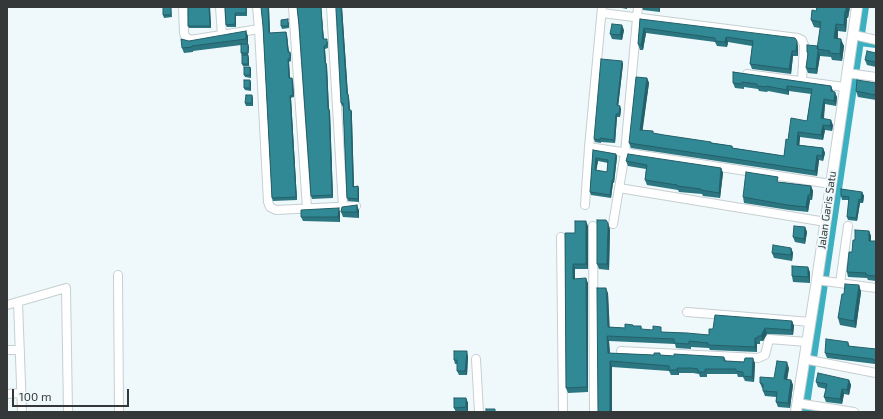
<!DOCTYPE html>
<html>
<head>
<meta charset="utf-8">
<style>
	body { margin:0 }
	#map { position:relative; width:883px; height:419px; overflow:hidden; background:#eff9fb; font-family:"Exo 2",sans-serif }
	canvas { display:block }
	.frame { position:absolute; inset:0; border:8px solid #343839; pointer-events:none }
	.scale { position:absolute; left:12px; top:389px; width:117px; height:18px; box-sizing:border-box; border:2px solid #343839; border-top:0; padding-left:5px; font-size:12px; line-height:14px; white-space:nowrap; color:#343839; -webkit-text-stroke:3px #eff9fb; paint-order:stroke }
</style>
</head>
<body>
<div id="map">
<canvas width="883" height="419"></canvas>
<div class="frame"></div>
<div class="scale">100 m</div>
</div>
<script>
const c = document.querySelector('canvas').getContext('2d');
c.lineJoin = 'round';
const poly = rows => new Path2D(rows.map(r => 'M' + r).join(''));
function trace(path, color, width, dash) { c.strokeStyle = color; c.lineWidth = width; c.lineCap = dash ? 'butt' : 'round'; c.setLineDash(dash || []); c.stroke(path); }
function paint(path, color) { c.fillStyle = color; c.fill(path, 'evenodd'); }
function drawText(font, color, halo, rows, align = 'center') {
  c.font = font + ' "Exo 2",sans-serif'; c.lineWidth = 4; c.setLineDash([]); c.textBaseline = 'middle'; c.strokeStyle = halo; c.fillStyle = color; for (const [text, x, y, turn = 0] of rows) {
    c.save(); c.translate(x, y); c.rotate((+turn || 0) * Math.PI / 180); c.textAlign = isNaN(turn) ? turn : align; if (halo) c.strokeText(text, 0, 0); c.fillText(text, 0, 0); c.restore();
  }
}
const canal = poly([
	[860,42,876,44],
	[806,409,827,412],
	[805,412,865,7]
]);
const minor = poly([
	[183,7,184,33,185,36,190,40,259,29,268,202,270,207,276,210,356,206],
	[220,7,222,35],
	[257,7,259,29],
	[293,7,307,208],
	[331,7,343,207],
	[602,7,589,147,831,184],
	[602,13,798,38,802,40,804,45,802,81],
	[854,35,876,40],
	[847,73,876,77],
	[747,74,844,87],
	[619,188,826,222],
	[585,205,589,147],
	[613,224,625,153,638,7],
	[593,226,594,412],
	[561,237,563,412],
	[118,275,119,412],
	[817,280,876,288],
	[840,283,848,226],
	[18,302,22,412],
	[7,305,66,288,68,412],
	[687,312,811,322],
	[7,350,20,350],
	[621,351,758,358,765,355,769,339,807,342],
	[476,359,479,412],
	[804,359,876,373],
	[7,394,21,393],
	[797,403,854,412]
]);
const tertiary = poly([
	[796,412,817,280,857,7]
]);
const wall = poly([
	[171,7,172,17,164,18,163,15],
	[188,7,210,7,211,28,189,28,188,26],
	[225,7,247,7,247,16,236,16,236,27,227,27,226,25],
	[261,7,269,7,270,33,286,32,287,35,289,52,290,52,291,54,291,61,289,62,290,78,292,78,293,81,294,97,291,98,297,200,273,201,272,198,263,26],
	[297,7,321,7,324,39,328,42,328,48,325,49,326,63,327,66,329,109,330,112,333,198,312,199,311,196,299,25],
	[342,7,348,94,349,97,350,110,352,112,352,119,354,186,358,186,359,189,359,202,348,201,347,198,343,106,342,106,341,103],
	[617,7,627,7,627,9],
	[642,7,660,7,660,12,643,10],
	[817,7,850,7,848,18,847,18,846,32,838,31,838,38,844,46,842,61,832,60,831,57,820,56,817,74,808,73,806,68,808,55,807,52,818,46,820,28,814,27,811,20,816,11],
	[640,19,798,46,798,56,793,56,791,74,752,69,750,64,752,46,728,42,727,47,717,46,715,42,646,33,643,50,640,50,638,44],
	[289,22,289,28,282,29,281,26],
	[624,30,622,40,612,39,610,34],
	[248,36,248,44,243,44,249,47,248,55,242,55,241,53,241,45,193,51,193,52,184,53,182,48,189,41],
	[876,53,876,67,867,65,865,60],
	[249,58,249,66,243,66,242,64],
	[622,61,623,64,618,106,621,109,620,117,617,117,615,143,601,142,601,143,595,142,594,139],
	[250,67,251,69,251,78,245,77,244,75],
	[733,72,831,86,833,92,837,97,836,106,825,104,824,119,833,125,832,131,825,130,823,140,800,137,799,145,823,148,825,153,823,161,819,160,817,176,631,148,629,143,647,78,649,83,642,130,654,134,664,135,732,146,733,148,784,156,788,140,807,121,811,94,789,91,789,95,768,91,767,92,759,91,758,89,744,87,744,89,735,88,733,83],
	[251,82,251,91,245,90,244,88],
	[876,83,876,100,858,97,856,91],
	[253,98,253,106,246,106,245,103],
	[593,150,616,154,617,157,614,183,613,183,611,198,591,195,590,192],
	[598,161,608,163,607,172,596,170],
	[626,161,721,168,723,173,720,198,703,196,702,194,679,192,678,190,647,185,645,180,646,169,628,166],
	[780,182,811,186,813,191,812,200,810,200,808,212,789,210,744,203,743,197],
	[862,192,864,196,863,203,860,203,857,221,848,220,847,217,849,200,842,200,841,196],
	[357,205,359,211,359,218,343,217,341,212],
	[340,212,340,222,303,221,301,217],
	[588,226,588,269,575,269,575,279,588,283,588,392,568,393,566,388,565,233,575,233],
	[805,227,807,232,805,244,795,242,793,237],
	[610,229,609,270,599,269,597,264],
	[869,231,871,236,871,241,876,241,876,281,868,280,867,278,848,277,847,272,855,240],
	[791,248,793,253,792,261,774,258,772,253],
	[810,272,810,283,793,282,792,276],
	[859,285,861,292,856,328,840,325,838,318,844,294],
	[608,293,609,327,625,328,633,326,641,326,642,330,663,332,709,335,713,329,792,321,794,326,793,335,767,334,763,341,760,341,760,344,757,344,757,352,710,350,709,348,691,347,691,349,676,348,675,344,609,341,610,353,674,356,724,357,726,361,755,363,754,382,745,381,743,377,738,377,737,374,707,374,707,377,700,377,699,374,693,373,679,373,679,375,671,375,669,371,612,367,612,412,598,412],
	[848,342,850,347,876,349,876,365,875,364,827,358,825,353],
	[468,356,467,375,459,375,457,371,457,364,455,364,454,360],
	[789,368,787,380,791,380,793,385,790,408,778,407,776,402,776,397,765,396,763,391,763,389,762,388,760,383,774,378],
	[849,380,851,385,849,395,844,394,842,404,826,402,824,397,826,389,818,387,816,382],
	[466,398,468,403,468,412,456,412,454,408]
]);
const shadedWall = poly([
	[209,7,210,7,211,28,210,26],
	[268,7,269,7,270,36,269,33],
	[321,7,324,42,323,39],
	[341,7,342,7,348,97,347,94],
	[658,7,660,7,660,12],
	[846,7,850,7,848,18,846,12],
	[845,11,847,18,846,32,844,25],
	[235,13,236,16,236,27,235,24],
	[836,24,838,31,837,45,834,38],
	[622,25,624,30,622,40,620,35],
	[644,28,646,33,643,50,641,45],
	[246,31,248,36,248,44,246,39],
	[286,32,287,35,289,55,288,52],
	[726,37,728,42,727,47,725,42],
	[841,39,844,46,842,61,840,54],
	[797,41,798,46,798,56,796,51],
	[248,44,249,47,248,55],
	[324,46,325,49,326,66,325,63],
	[792,51,793,56,791,74,789,69],
	[818,51,820,56,817,74,816,69],
	[248,55,249,58,249,66,248,64],
	[288,59,289,62,290,81,289,78],
	[622,61,623,64,618,108,617,105],
	[326,63,327,66,329,112,328,109],
	[250,67,251,69,251,78,250,75],
	[292,78,293,81,294,97,293,95],
	[647,78,649,83,642,135,640,130],
	[250,80,251,82,251,91,250,88],
	[787,86,789,91,789,95,787,90],
	[831,86,833,91,832,96,831,91],
	[835,92,837,97,836,106,834,101],
	[348,94,349,97,350,113,349,110],
	[252,95,253,98,253,106,252,103],
	[290,96,291,98,297,200,296,197],
	[824,99,825,104,823,123,821,118],
	[620,106,621,109,620,117,619,114],
	[329,109,330,112,333,198,332,195],
	[351,110,352,112,352,119,354,190,353,187],
	[616,114,617,117,615,143,614,140],
	[831,120,833,125,832,131,830,126],
	[823,125,825,130,823,140,821,135],
	[798,132,800,137,799,150,797,145],
	[823,148,825,153,823,161,822,156],
	[616,154,617,157,614,183,613,180],
	[817,155,819,160,817,176,815,171],
	[596,158,598,161,596,173,595,170],
	[721,168,723,173,720,198,719,193],
	[612,180,613,183,611,198,610,195],
	[358,186,359,189,359,202,358,199],
	[811,186,813,191,812,200,810,195],
	[862,192,864,196,863,203,861,200],
	[808,195,810,200,808,212,806,207],
	[859,199,860,203,857,221,856,218],
	[357,205,359,211,359,218,357,212],
	[339,208,340,212,340,222,338,217],
	[586,221,588,226,588,269,586,264],
	[608,223,610,229,609,270,607,264],
	[805,227,807,232,805,244,804,239],
	[869,231,871,236,871,246,869,241],
	[791,248,793,253,792,261,791,255],
	[573,264,575,269,575,284,573,279],
	[808,267,810,272,810,283,808,277],
	[586,278,588,283,588,392,587,387],
	[859,285,861,292,856,328,854,321],
	[606,288,608,293,610,332,608,327],
	[792,321,794,326,793,335,791,330],
	[765,328,767,334,763,341,761,336],
	[607,336,609,341,610,358,608,353],
	[755,338,757,344,757,352,755,347],
	[467,351,468,356,467,375,465,371],
	[753,358,755,363,754,382,752,377],
	[610,361,612,367,612,412,610,412],
	[787,362,789,368,786,385,784,379],
	[677,368,679,373,679,375,677,370],
	[791,380,793,385,790,408,788,403],
	[849,380,851,385,849,395,847,390],
	[842,389,844,394,842,404,840,399],
	[466,398,468,403,468,412,466,407]
]);
const building = poly([
	[163,7,171,7,171,15,163,15,163,7],
	[188,7,209,7,210,26,188,26,188,7],
	[225,7,246,7,246,13,235,13,235,24,226,25,225,7],
	[261,7,268,7,269,33,286,32,288,52,290,52,290,58,288,59,289,78,292,78,293,95,290,96,296,197,272,198,263,26,261,7],
	[297,7,321,7,323,39,327,39,327,45,324,46,325,63,326,63,328,109,329,109,332,195,311,196,299,25,297,7],
	[336,7,341,7,347,94,348,94,349,110,351,110,351,116,353,187,358,186,358,199,347,198,343,103,341,103,336,7],
	[817,7,846,7,846,12,845,11,844,25,836,24,834,38,841,39,840,54,829,53,830,51,817,49,821,22,811,20,812,10,816,11,817,7],
	[288,19,288,26,281,26,281,20,288,19],
	[640,19,795,38,797,41,796,51,792,51,789,69,750,64,753,41,726,37,725,42,715,41,715,38,644,28,641,45,638,44,640,19],
	[612,24,622,25,620,35,610,34,612,24],
	[246,31,246,39,192,46,192,47,182,48,181,39,189,41,246,31],
	[241,44,248,44,248,53,241,53,241,44],
	[807,45,818,46,818,51,816,69,806,68,808,53,807,52,807,45],
	[867,51,876,53,876,62,865,60,867,51],
	[242,55,248,55,248,64,242,64,242,55],
	[601,59,622,61,617,105,620,106,619,114,616,114,614,140,600,138,600,140,594,139,601,59],
	[244,67,250,67,250,75,244,75,244,67],
	[733,72,831,86,831,91,835,92,834,101,824,99,821,118,831,120,830,126,823,125,821,135,798,132,797,145,823,148,822,156,817,155,815,171,629,143,636,77,647,78,640,130,653,131,653,133,664,135,711,142,711,143,732,146,732,148,784,156,786,139,788,140,791,118,807,121,812,89,787,86,787,90,766,86,766,87,757,86,757,84,742,82,742,84,733,83,733,72],
	[244,80,250,80,250,88,244,88,244,80],
	[857,80,876,83,875,95,856,91,857,80],
	[246,95,252,95,252,103,245,103,246,95],
	[593,150,616,154,613,180,612,180,610,195,590,192,593,150],
	[596,158,608,160,607,172,595,170,596,158],
	[628,154,721,168,719,193,701,190,701,189,677,186,677,185,645,180,647,165,626,161,628,154],
	[746,172,778,177,777,182,811,186,810,195,808,195,806,207,787,205,743,197,746,172],
	[841,189,862,192,861,200,859,199,856,218,847,217,849,197,841,196,841,189],
	[357,205,357,212,341,212,342,207,357,205],
	[339,208,338,217,301,217,301,210,339,208],
	[597,220,606,220,608,223,607,264,597,264,597,220],
	[575,221,586,221,586,264,573,264,573,279,586,278,587,387,566,388,565,233,575,233,575,221],
	[794,226,805,227,804,239,793,237,794,226],
	[855,230,869,231,869,241,876,241,876,276,866,275,866,273,847,272,849,252,852,252,853,240,855,240,855,230],
	[773,245,791,248,791,255,772,253,773,245],
	[792,266,808,267,808,277,792,276,792,266],
	[845,284,859,285,854,321,838,318,842,294,844,294,845,284],
	[597,288,606,288,608,327,625,328,625,324,633,325,633,326,641,326,641,329,653,330,653,326,661,327,661,332,687,333,709,335,709,329,713,329,715,315,792,321,791,330,765,328,761,336,758,336,758,338,755,338,755,347,708,345,708,343,689,341,689,344,674,343,674,339,607,336,608,353,654,355,654,353,660,353,660,355,674,356,674,354,724,357,724,361,744,362,745,358,753,358,752,377,743,376,743,372,736,371,736,369,705,369,705,372,698,372,698,369,691,368,677,368,677,370,669,370,669,366,610,361,610,412,598,412,597,288],
	[826,339,848,342,848,346,876,349,876,360,873,360,873,359,825,353,826,339],
	[454,351,467,351,465,371,457,371,457,360,454,360,454,351],
	[777,361,787,362,784,379,791,380,788,403,776,402,777,392,763,391,763,384,760,383,760,377,774,378,777,361],
	[818,373,849,380,847,390,842,389,840,399,824,397,827,384,816,382,818,373],
	[454,398,466,398,466,407,454,408,454,398],
	[486,409,495,409,495,412,486,412,486,409]
]);
const streetNames = [
	["Jalan Garis Satu",827,210,-82]
];
trace(canal, '#3cb0c1', 8);
trace(minor, '#c6cfd1', 10);
trace(tertiary, '#c6cfd1', 12);
trace(minor, '#fff', 8);
trace(tertiary, '#fff', 10);
paint(wall, '#2b7681');
paint(shadedWall, '#236069');
paint(building, '#328996');
trace(building, '#236069', 1);
drawText('11px', '#343839', '#eff9fb', streetNames);
</script>
</body>
</html>
